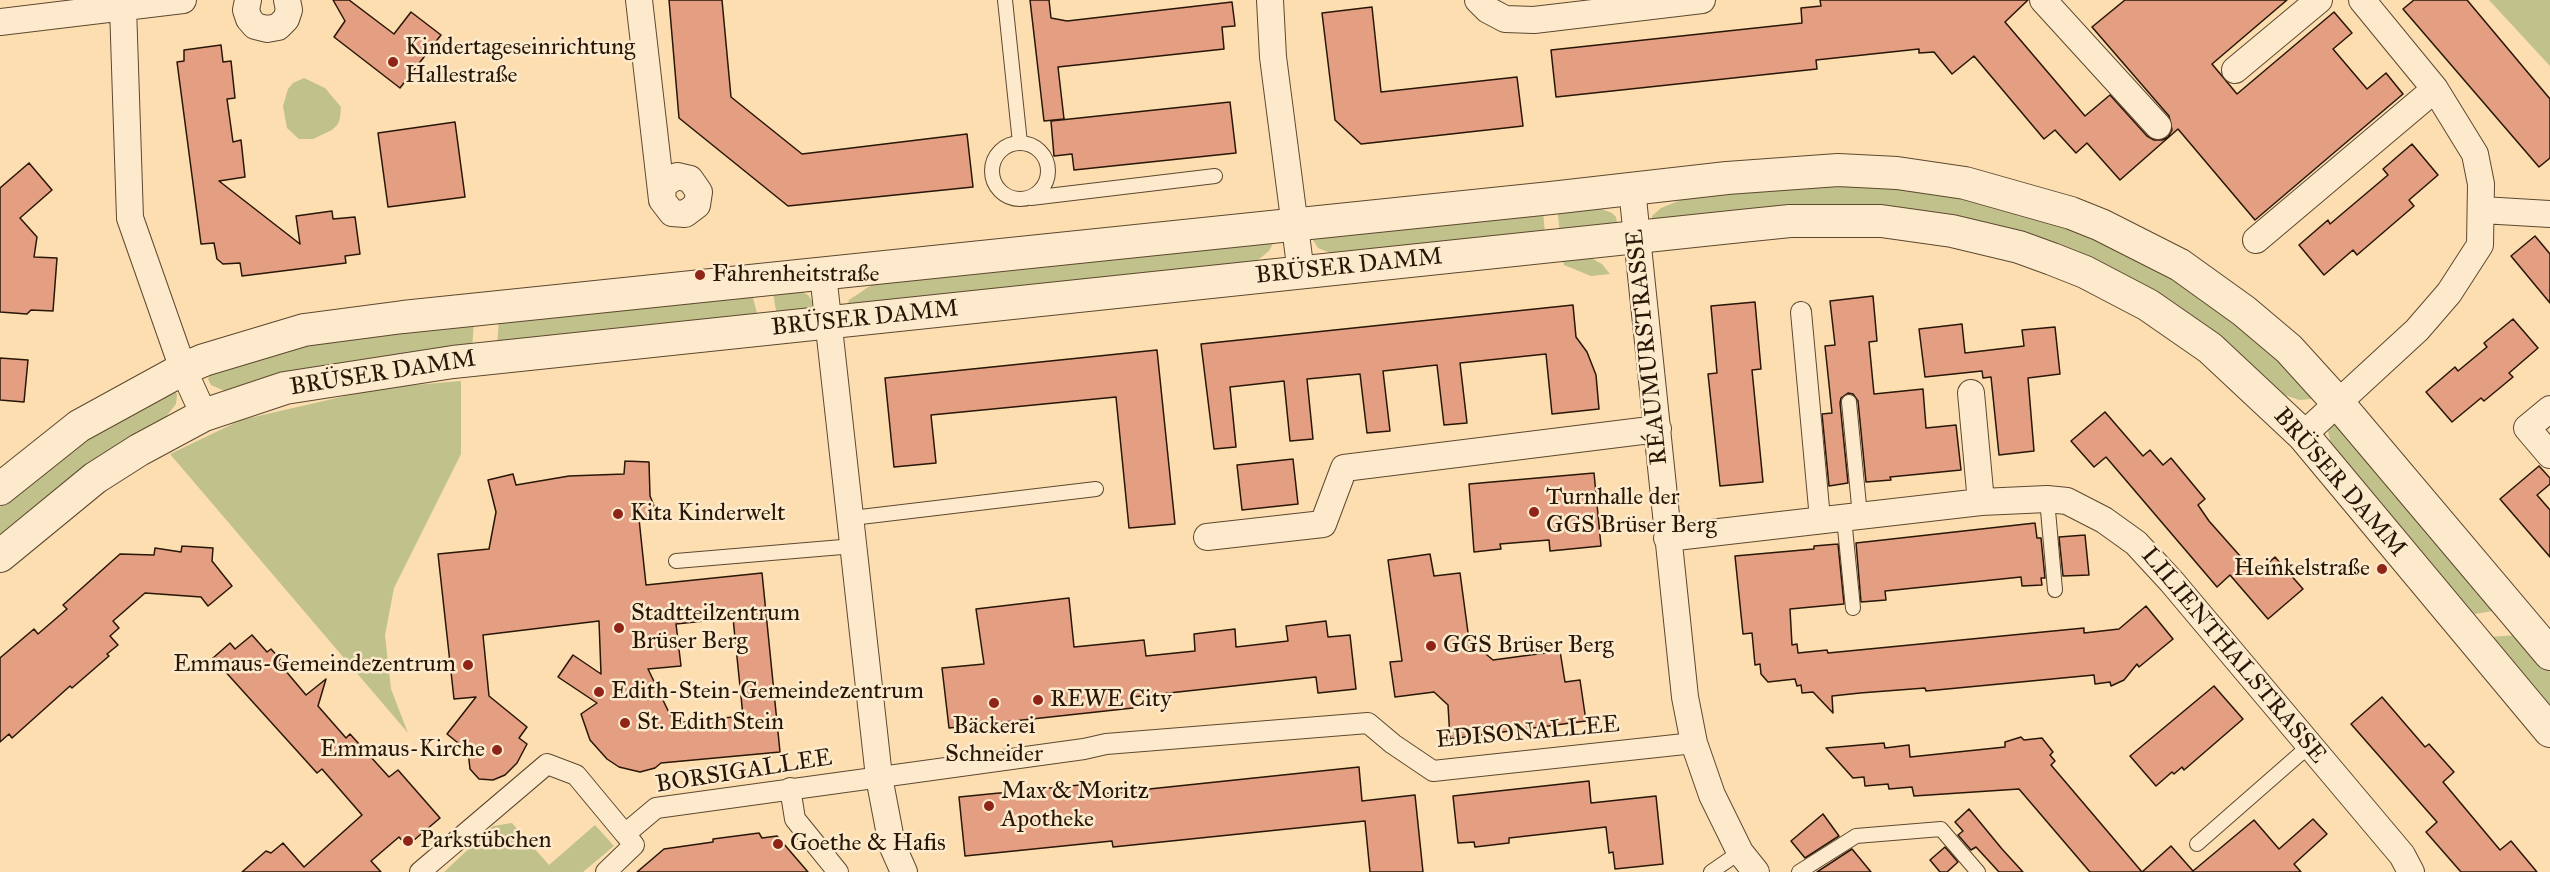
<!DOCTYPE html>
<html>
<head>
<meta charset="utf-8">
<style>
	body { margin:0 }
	canvas { display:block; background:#fcdeb0 }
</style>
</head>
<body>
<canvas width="2550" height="872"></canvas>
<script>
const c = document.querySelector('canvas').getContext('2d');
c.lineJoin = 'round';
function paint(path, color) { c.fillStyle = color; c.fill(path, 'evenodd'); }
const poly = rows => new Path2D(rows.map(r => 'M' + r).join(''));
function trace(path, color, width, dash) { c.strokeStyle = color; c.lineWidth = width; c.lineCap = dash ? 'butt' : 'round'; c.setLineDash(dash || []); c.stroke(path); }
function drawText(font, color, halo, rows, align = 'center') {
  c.font = font + ' "IM FELL Great Primer",serif'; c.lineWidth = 5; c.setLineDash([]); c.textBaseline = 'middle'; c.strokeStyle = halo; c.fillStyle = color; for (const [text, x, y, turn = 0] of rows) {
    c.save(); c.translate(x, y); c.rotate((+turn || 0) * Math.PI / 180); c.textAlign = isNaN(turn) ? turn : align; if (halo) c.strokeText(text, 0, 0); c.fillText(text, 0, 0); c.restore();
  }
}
const green = poly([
	[2489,0,2550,0,2550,66],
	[304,78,325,88,341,107,340,118,338,124,332,130,313,139,299,139,287,128,283,106,288,89,293,83],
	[1848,183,1953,194,2072,227,2176,280,2263,344,2313,397,2312,399,2299,400,2285,395,2039,241,1652,220,1652,216,1661,208,1696,194],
	[1557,206,1594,206,1612,213,1616,217,1617,223,1614,227,1560,234],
	[1543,210,1545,235,1338,256,1318,248,1313,240,1316,236],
	[1274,242,1269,251,1253,264,849,307,848,304,849,300,873,284,885,280],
	[1579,257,1591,258,1602,264,1610,274,1591,276,1564,265,1563,260],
	[751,290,758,317,497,346,499,319],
	[798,290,808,295,812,301,814,306,811,310,777,316,773,293],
	[474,322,472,348,227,392,211,385,208,379,212,372,314,343],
	[461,381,461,454,394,588,385,635,391,689,408,733,170,454,241,420,380,388],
	[174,391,177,394,176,404,160,424,0,539,0,507,57,459,92,435],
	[2335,422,2498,610,2469,615,2332,450,2328,431,2329,427],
	[2518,635,2550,672,2550,710,2489,637],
	[512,823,549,865,595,825,614,846,583,872,444,872,493,826]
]);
const building = poly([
	[333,0,349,0,394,34,411,12,441,35,400,88,334,37,345,21,333,0],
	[669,0,722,0,731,97,802,154,967,134,973,187,788,206,679,118,669,0],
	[1030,0,1049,0,1051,18,1067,21,1232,2,1235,26,1222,27,1224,49,1058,67,1064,119,1044,121,1030,0],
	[1820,0,2028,0,2005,22,2085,116,2110,95,2147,136,2154,140,2162,140,2168,137,2172,130,2169,116,2092,27,2125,0,2287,0,2212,64,2237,94,2334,12,2352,33,2333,49,2367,89,2386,73,2403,94,2255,220,2178,129,2120,180,2087,143,2076,153,2055,130,2044,139,1974,56,1952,74,1934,52,1919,53,1919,49,1816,60,1817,69,1556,97,1551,50,1802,23,1801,8,1821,6,1820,0],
	[2414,0,2467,0,2550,99,2550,158,2539,167,2403,9,2414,0],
	[1372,7,1381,92,1517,77,1523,126,1361,144,1335,120,1322,13,1372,7],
	[221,45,223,62,231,61,235,98,227,99,233,142,241,140,245,177,219,181,300,244,296,216,332,211,333,219,355,217,360,254,345,256,346,263,242,276,240,263,223,264,217,259,214,243,201,244,177,62,184,61,184,50,221,45],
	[1230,102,1236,153,1074,170,1072,154,1054,156,1051,121,1230,102],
	[455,122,465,197,388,207,378,133,455,122],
	[2412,144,2438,175,2409,200,2414,206,2357,255,2353,250,2324,275,2299,245,2328,220,2330,224,2388,175,2383,169,2412,144],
	[29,163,52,190,20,218,37,237,34,257,57,258,53,311,31,310,27,314,0,312,0,188,29,163],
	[2535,236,2550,254,2550,303,2511,256,2535,236],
	[1873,296,1877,341,1869,342,1874,394,1923,389,1926,428,1956,425,1961,470,1890,477,1891,480,1866,482,1858,401,1853,394,1848,393,1841,398,1840,403,1848,483,1829,486,1822,414,1832,413,1825,346,1835,345,1830,301,1873,296],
	[1755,302,1761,369,1752,370,1763,482,1720,486,1708,374,1717,373,1711,306,1755,302],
	[1573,305,1576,337,1587,352,1596,375,1599,409,1552,414,1546,354,1460,363,1467,423,1444,425,1437,365,1383,371,1390,431,1367,433,1360,374,1307,379,1313,439,1290,441,1284,381,1230,387,1236,447,1214,449,1201,344,1573,305],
	[2513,319,2538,348,2509,373,2513,377,2484,401,2481,398,2452,422,2426,392,2455,367,2458,371,2487,347,2484,343,2513,319],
	[1962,324,1965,353,2024,346,2022,330,2055,327,2060,374,2028,378,2034,451,1999,455,1991,377,1983,378,1982,371,1925,377,1919,329,1962,324],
	[1157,350,1175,524,1129,528,1116,397,931,415,936,463,894,467,885,378,1157,350],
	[0,358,28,360,24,402,0,400,0,358],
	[2105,412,2143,456,2150,450,2163,465,2171,458,2205,499,2198,505,2209,521,2256,574,2275,557,2303,589,2268,619,2230,575,2217,587,2106,457,2094,467,2071,441,2105,412],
	[1293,459,1298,504,1242,510,1237,465,1293,459],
	[625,461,649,462,650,496,657,513,639,519,646,585,762,573,780,752,661,763,655,768,640,772,619,767,607,759,590,740,581,714,597,703,558,677,573,655,601,674,599,621,483,635,489,696,527,727,519,738,527,744,517,763,505,775,493,780,479,779,470,769,468,751,447,734,476,697,454,699,438,554,489,549,496,512,488,480,513,474,516,485,569,476,624,474,625,461],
	[733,618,743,716,674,723,648,669,681,666,676,624,733,618],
	[2539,466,2550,478,2550,484,2537,495,2550,510,2550,557,2500,499,2539,466],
	[1594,473,1601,546,1550,551,1549,540,1500,544,1501,549,1474,552,1469,484,1594,473],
	[2035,523,2037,538,2041,538,2045,578,2041,578,2042,585,2022,586,2021,577,1885,591,1886,600,1861,602,1856,543,2035,523],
	[2085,535,2089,575,2063,576,2059,537,2085,535],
	[1838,544,1844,604,1790,609,1792,645,1797,644,1798,653,1827,650,1828,653,2084,628,2084,633,2119,629,2146,606,2173,639,2139,667,2137,664,2124,680,2111,686,2110,682,2095,684,2094,675,1926,691,1925,688,1860,693,1832,696,1833,713,1813,692,1802,693,1801,685,1797,686,1795,679,1768,682,1761,674,1760,664,1755,665,1752,633,1743,634,1735,556,1814,549,1814,546,1838,544],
	[182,546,213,548,212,561,232,586,208,606,201,597,145,593,113,621,119,628,110,636,118,645,107,654,109,656,72,688,70,686,12,738,9,734,0,742,0,658,34,629,38,634,67,609,63,605,120,554,154,555,155,548,181,552,182,546],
	[1430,554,1434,576,1460,573,1469,640,1493,660,1560,651,1565,682,1580,680,1586,721,1450,739,1448,705,1434,692,1395,697,1390,662,1402,661,1388,560,1430,554],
	[1069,598,1074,647,1144,640,1146,656,1195,651,1194,634,1235,629,1236,647,1288,641,1286,626,1326,621,1328,637,1350,635,1356,689,1318,693,1316,677,1132,697,1133,708,949,728,942,668,984,664,976,609,1069,598],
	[252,635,267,652,271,649,280,659,279,663,306,695,326,679,318,706,346,738,350,734,389,777,398,770,440,818,407,846,399,837,371,861,381,872,242,872,266,851,271,853,283,843,304,867,362,815,322,769,317,773,213,658,230,643,235,649,252,635],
	[2214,686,2243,719,2184,770,2182,767,2174,774,2172,772,2156,786,2130,756,2214,686],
	[2382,697,2425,747,2429,744,2454,772,2443,782,2500,850,2511,841,2537,872,2461,872,2426,832,2437,822,2351,724,2382,697],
	[2021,737,2024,740,2042,738,2053,752,2050,755,2055,761,2051,765,2142,872,2171,846,2193,871,2254,820,2279,849,2313,819,2327,834,2294,864,2301,872,2090,872,2019,789,1914,796,1912,787,1889,789,1888,784,1865,786,1864,777,1853,778,1826,748,1884,743,1885,748,1909,745,1910,757,2005,747,2005,742,2021,737],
	[1359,767,1362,801,1415,795,1423,872,1370,872,1365,821,1113,847,1112,841,965,856,959,797,1090,784,1092,795,1359,767],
	[1589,781,1591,803,1656,796,1663,864,1615,869,1613,852,1609,853,1606,827,1509,838,1509,843,1475,847,1474,842,1458,843,1453,796,1589,781],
	[1969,809,2002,849,2023,872,1999,872,1976,847,1971,850,1958,835,1963,831,1955,822,1969,809],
	[1823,814,1839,836,1805,858,1791,841,1823,814],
	[759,833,762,838,777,836,808,872,637,872,664,849,713,842,713,839,759,833],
	[1945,847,1958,862,1947,872,1940,872,1930,860,1945,847],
	[1852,849,1871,872,1817,872,1852,849]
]);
const service = poly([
	[1005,0,1020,143],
	'992 171a28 28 0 1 1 56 0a28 28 0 1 1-56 0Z',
	[1031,198,1215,176],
	[1849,402,1860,516],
	[2047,499,2055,590],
	[852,518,1096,489],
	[1844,518,1853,608],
	[676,561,854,546],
	[2197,844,2309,746],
	[1711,872,1740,852],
	[1799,872,1856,836,1941,829,1978,872]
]);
const pedestrian = poly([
	[1801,312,1820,519],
	[790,788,795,819,838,872],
	[420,872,547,764,576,775,625,834,656,808,1084,749,1106,744,1368,723,1393,744,1433,771,1694,743],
	[606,872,634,845,625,834]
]);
const minor = poly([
	[248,0,246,10,249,19,255,26,267,29,278,27,286,19,289,10,287,0],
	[639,0,662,200,672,213,685,214,697,205,699,192,690,179,677,176,667,182,663,187,662,200],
	[1270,0,1273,57,1301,273],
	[1478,0,1488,10,1505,19,1534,20,1702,0],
	[2043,0,2158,126],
	[123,7,130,218,183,369,204,415],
	[0,22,183,0],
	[2235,70,2319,0],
	[1632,189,1685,697,1694,743,1712,795,1740,852,1756,872],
	[2482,210,2550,214],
	[2256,240,2435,89],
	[823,274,879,777,892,845,904,872],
	[1971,393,1981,502],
	[2550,409,2527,428,2550,455],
	[2303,435,2417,330,2449,293,2480,245,2481,184,2475,154,2435,89,2362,0],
	[1207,537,1323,524,1344,468,1658,429],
	[1667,538,1981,502,2047,499,2067,501,2104,520,2136,543,2172,582,2402,855,2411,872]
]);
const tertiary = poly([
	[0,489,79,426,183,369,204,360,304,330,403,317,1551,198,1727,178,1838,170,1897,173,1965,183,2071,213,2101,225,2180,265,2244,311,2289,349,2338,403,2550,654],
	[0,556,95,478,139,450,204,415,285,388,453,362,1741,226,1790,221,1881,221,1952,231,2019,247,2052,259,2085,272,2148,305,2210,348,2303,435,2550,731]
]);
const markers = [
	[393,62,6,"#8f2418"],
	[700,275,6,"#8f2418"],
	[1534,512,6,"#8f2418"],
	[618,514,6,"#8f2418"],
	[2382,569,6,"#8f2418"],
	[619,628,6,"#8f2418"],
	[1431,646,6,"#8f2418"],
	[468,665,6,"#8f2418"],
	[599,692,6,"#8f2418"],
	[1038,700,6,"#8f2418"],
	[994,703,6,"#8f2418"],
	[625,723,6,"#8f2418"],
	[497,750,6,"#8f2418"],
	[989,806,6,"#8f2418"],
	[408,841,6,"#8f2418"],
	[778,844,6,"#8f2418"]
];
const poiNames = [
	["Kindertageseinrichtung",405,48],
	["Hallestraße",405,76],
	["Fahrenheitstraße",712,275],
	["Turnhalle der",1546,498],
	["GGS Brüser Berg",1546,526],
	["Kita Kinderwelt",630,514],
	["Heinkelstraße",2370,569,"right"],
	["Stadtteilzentrum",631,614],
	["Brüser Berg",631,642],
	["GGS Brüser Berg",1443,646],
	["Emmaus-Gemeindezentrum",456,665,"right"],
	["Edith-Stein-Gemeindezentrum",611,692],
	["REWE City",1050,700],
	["St. Edith Stein",637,723],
	["Bäckerei",994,727,"center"],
	["Schneider",994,755,"center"],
	["Emmaus-Kirche",485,750,"right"],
	["Max & Moritz",1001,792],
	["Apotheke",1001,820],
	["Parkstübchen",420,841],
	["Goethe & Hafis",790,844]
];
const streetNames = [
	["BRÜSER DAMM",1349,267,-6],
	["BRÜSER DAMM",865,319,-6],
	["RÉAUMURSTRASSE",1648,347,-96],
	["BRÜSER DAMM",383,374,-9],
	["BRÜSER DAMM",2339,483,49],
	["LILIENTHALSTRASSE",2233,656,50],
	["EDISONALLEE",1528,733,-5],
	["BORSIGALLEE",744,772,-9]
];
paint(green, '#c0c18b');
paint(building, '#e49f83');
trace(building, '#281606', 1.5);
trace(service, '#5d4830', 16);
trace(pedestrian, '#5d4830', 22);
trace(minor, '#5d4830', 28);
trace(tertiary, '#5d4830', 34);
trace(service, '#fdeacc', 14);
trace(pedestrian, '#fdeacc', 20);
trace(minor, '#fdeacc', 26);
trace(tertiary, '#fdeacc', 32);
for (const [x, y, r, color] of markers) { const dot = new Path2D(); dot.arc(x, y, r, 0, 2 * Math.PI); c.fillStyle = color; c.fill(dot); trace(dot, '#fdeacc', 2); }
drawText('24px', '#281606', '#fdeacc', poiNames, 'left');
drawText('24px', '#281606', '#fdeacc', streetNames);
</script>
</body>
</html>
